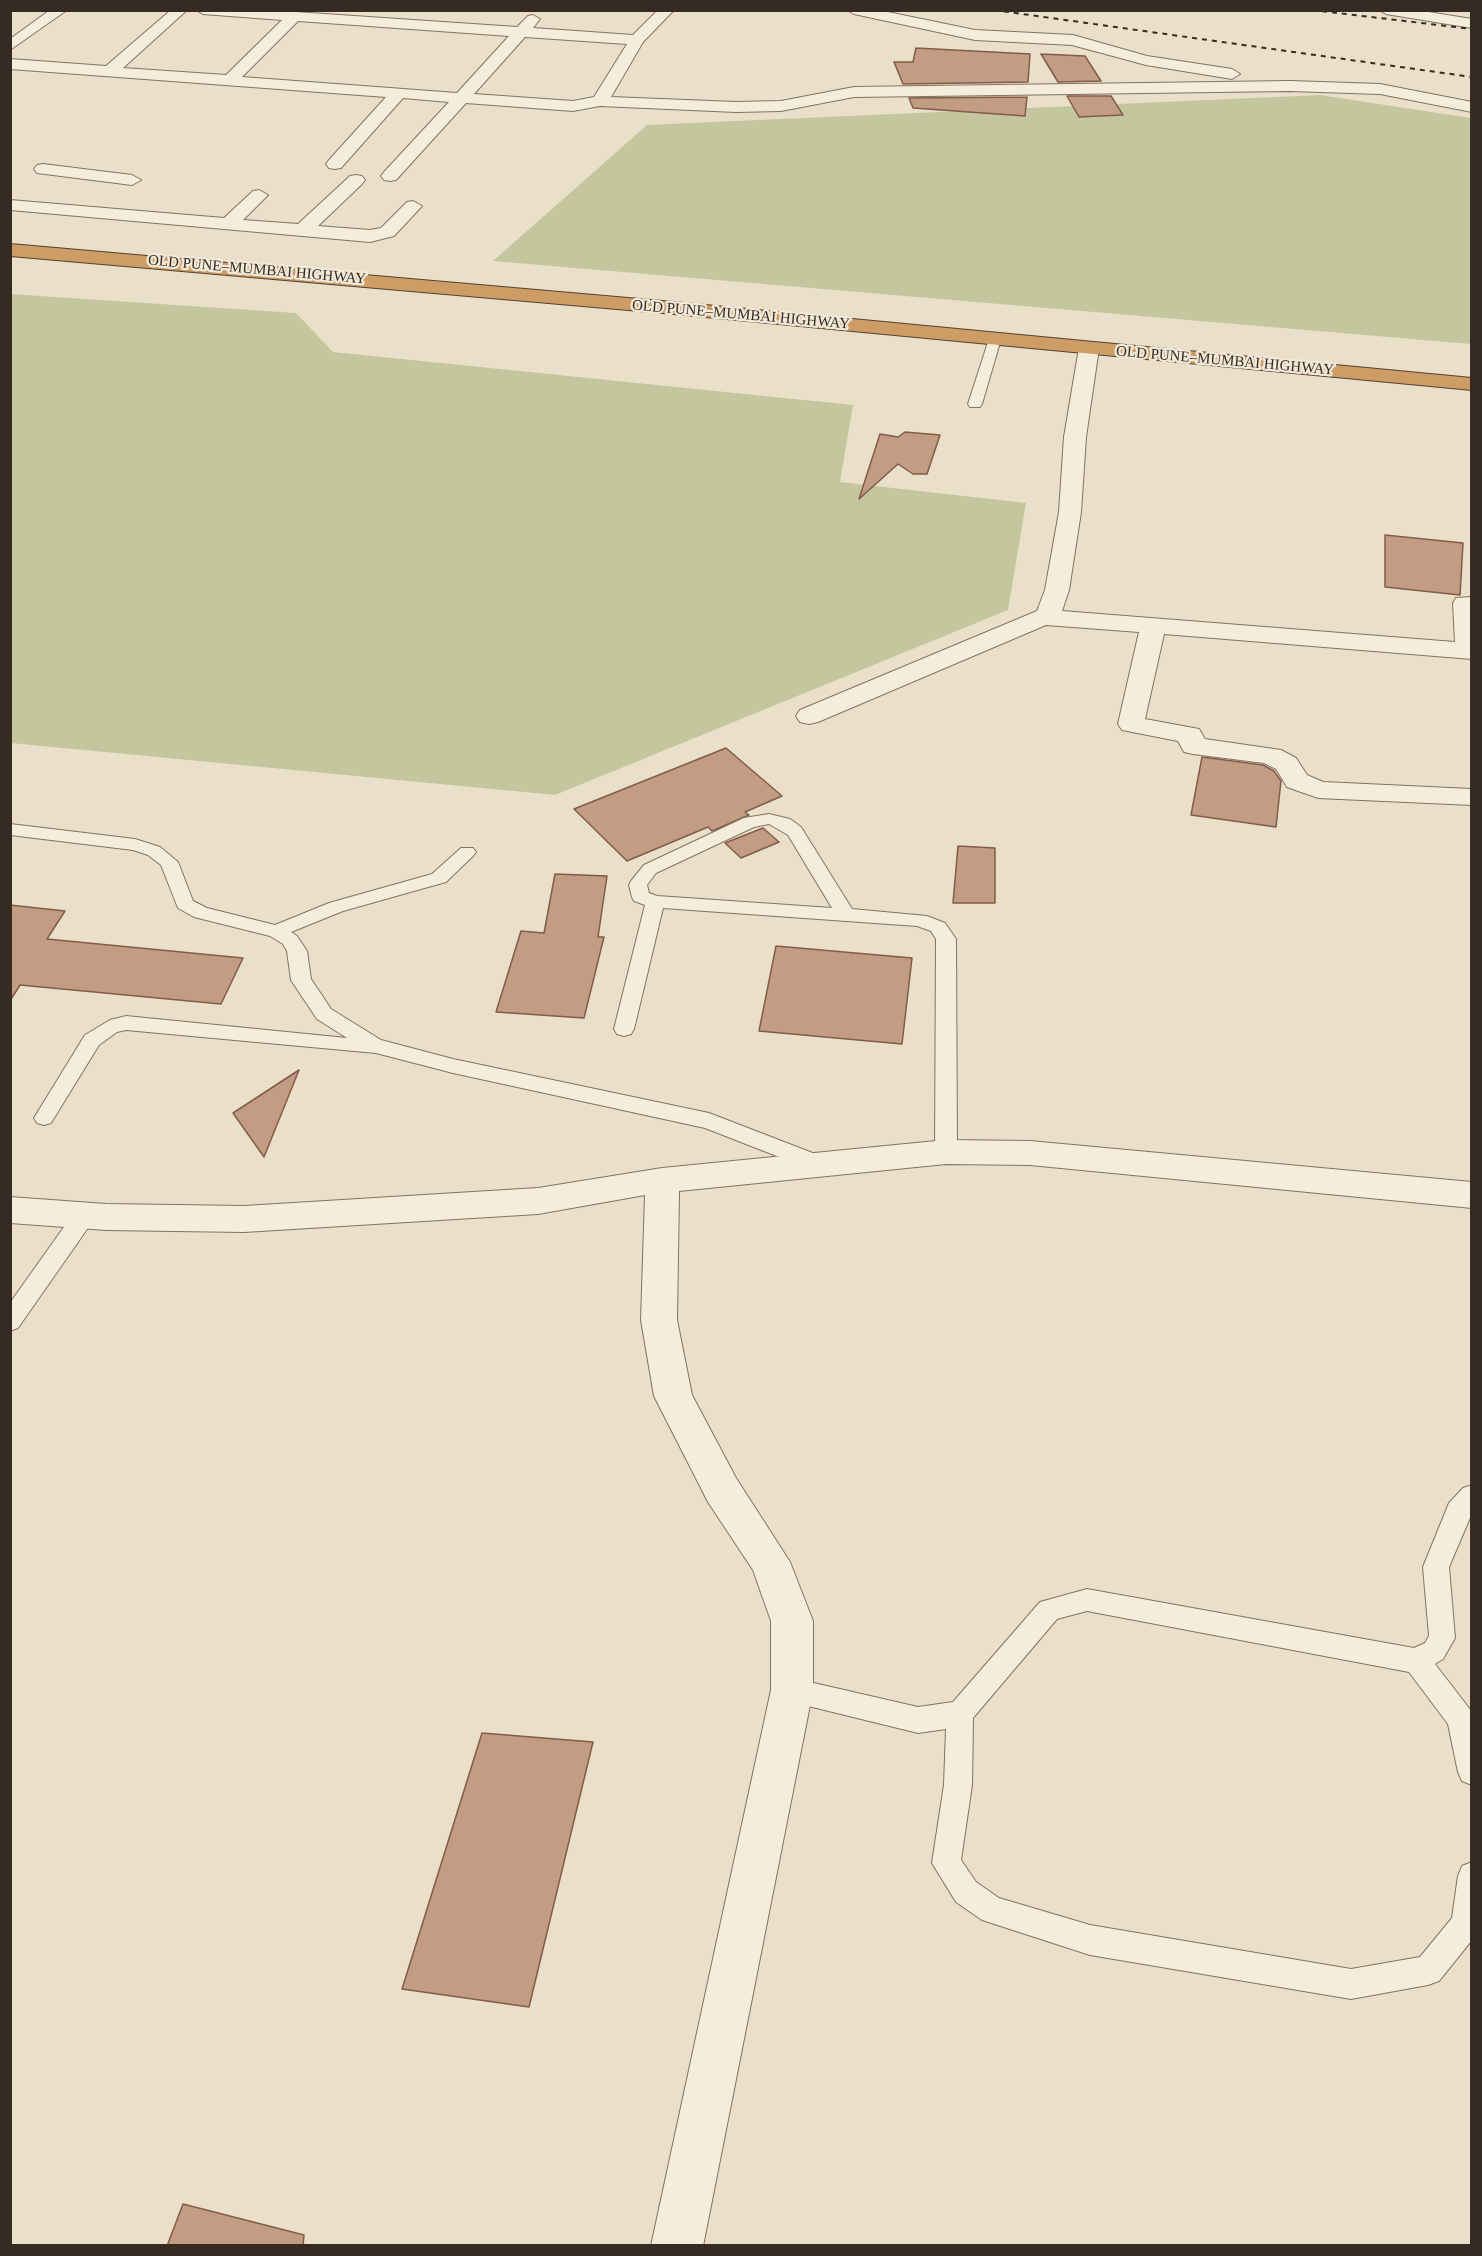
<!DOCTYPE html>
<html>
<head>
<meta charset="utf-8">
<style>
	body { margin:0 }
	#map { position:relative; width:1482px; height:2256px; overflow:hidden; background:#eadfc9; font-family:Georgia,serif }
	canvas { display:block }
	.frame { position:absolute; inset:0; border:12px solid #362b22; pointer-events:none }
</style>
</head>
<body>
<div id="map">
<canvas width="1482" height="2256"></canvas>
<div class="frame"></div>
</div>
<script>
const c = document.querySelector('canvas').getContext('2d');
c.lineJoin = 'round';
function paint(path, color) { c.fillStyle = color; c.fill(path, 'evenodd'); }
const poly = rows => new Path2D(rows.map(r => 'M' + r).join(''));
function trace(path, color, width, dash) { c.strokeStyle = color; c.lineWidth = width; c.lineCap = dash ? 'butt' : 'round'; c.setLineDash(dash || []); c.stroke(path); }
function drawText(font, color, halo, rows, align = 'center') {
  c.font = font + ' Georgia,serif'; c.lineWidth = 4.5; c.setLineDash([]); c.textBaseline = 'middle'; c.strokeStyle = halo; c.fillStyle = color; for (const [text, x, y, turn = 0] of rows) {
    c.save(); c.translate(x, y); c.rotate((+turn || 0) * Math.PI / 180); c.textAlign = isNaN(turn) ? turn : align; if (halo) c.strokeText(text, 0, 0); c.fillText(text, 0, 0); c.restore();
  }
}
const green = poly([
	[1320,95,1471,118,1471,344,493,261,647,125],
	[10,294,296,313,333,352,853,405,840,482,1026,503,1008,610,555,795,11,743]
]);
const building = poly([
	[916,48,1030,54,1028,82,903,84,894,62,913,62,916,48],
	[1041,54,1085,56,1101,81,1058,82,1041,54],
	[1067,96,1111,96,1123,115,1079,117,1067,96],
	[1027,97,1025,116,913,108,909,98,1027,97],
	[905,432,940,435,927,474,913,474,898,464,859,499,880,434,898,437,905,432],
	[1385,535,1463,543,1460,595,1385,587,1385,535],
	[726,748,782,796,745,812,749,815,712,831,708,827,627,861,574,809,726,748],
	[1202,757,1263,765,1274,771,1281,781,1276,827,1191,815,1202,757],
	[763,828,779,842,741,858,725,843,763,828],
	[958,846,995,848,995,903,953,903,958,846],
	[555,874,607,876,598,937,604,937,584,1018,496,1012,521,931,544,933,555,874],
	[10,905,65,911,47,939,243,958,221,1004,20,985,10,1001,10,905],
	[776,946,912,958,902,1044,759,1031,776,946],
	[299,1070,264,1157,233,1113,299,1070],
	[482,1733,593,1742,529,2007,402,1989,482,1733],
	[183,2204,304,2235,303,2246,167,2246,183,2204]
]);
const lane = poly([
	[995,335,1001,339,982,404,980,407,970,407,968,404,989,339,995,335],
	[769,814,790,819,801,827,852,909,927,916,945,923,956,939,957,1152,954,1157,946,1160,938,1157,935,1152,936,939,931,931,917,926,663,908,634,1029,631,1034,624,1036,617,1034,614,1029,645,905,634,901,632,897,629,885,631,881,644,865,744,818,769,814],
	[769,824,788,835,832,908,657,896,649,893,647,885,656,873,754,827,769,824],
	[10,824,135,839,160,847,178,862,193,901,207,908,275,925,329,903,432,874,461,848,473,848,476,852,473,856,446,882,343,911,291,932,297,936,307,951,311,979,331,1009,381,1040,453,1059,709,1113,823,1157,826,1163,823,1169,815,1171,705,1128,453,1073,376,1053,126,1030,117,1032,99,1045,51,1123,44,1125,37,1123,34,1118,85,1035,110,1020,126,1016,347,1038,317,1019,291,980,287,951,283,944,270,936,194,917,178,908,161,865,148,855,133,850,10,835,10,824],
	[84,1208,92,1210,95,1216,92,1222,18,1328,10,1331,10,1303,76,1210,84,1208],
	[1472,1485,1472,1513,1449,1567,1455,1638,1443,1659,1435,1664,1472,1712,1472,1785,1462,1781,1458,1772,1448,1724,1409,1672,1087,1611,1057,1619,973,1718,972,1785,961,1860,976,1882,999,1898,1090,1925,1351,1969,1420,1957,1452,1918,1458,1876,1462,1866,1472,1862,1472,1940,1439,1981,1428,1985,1351,1999,1090,1955,982,1920,956,1902,932,1863,944,1785,946,1729,918,1733,792,1702,783,1699,779,1690,783,1681,792,1678,918,1707,953,1702,1040,1602,1087,1589,1414,1648,1425,1643,1429,1636,1423,1567,1449,1503,1463,1488,1472,1485]
]);
const street = poly([
	[50,10,67,10,10,50,10,39,50,10],
	[171,10,187,10,123,68,226,75,282,20,203,14,196,10,295,12,517,27,528,16,533,15,540,19,533,28,633,35,658,10,674,10,643,42,611,97,736,102,781,101,854,87,1290,81,1380,84,1472,102,1472,112,1380,94,1290,91,854,97,781,111,736,112,600,106,573,111,466,103,396,180,390,181,384,180,381,176,384,172,449,102,403,98,341,168,335,169,329,168,326,164,329,160,386,97,10,69,10,59,106,66,171,10],
	[298,21,509,36,457,93,242,77,298,21],
	[525,37,627,44,594,97,573,101,474,94,525,37],
	[847,10,878,10,975,30,1073,35,1147,56,1232,69,1240,74,1232,79,1146,65,1072,45,975,40,854,14,847,10],
	[1379,10,1416,10,1472,19,1472,28,1386,14,1379,10],
	[43,164,132,175,141,180,132,185,37,173,34,169,37,165,43,164],
	[356,175,362,176,365,180,362,184,318,226,370,230,381,228,407,202,413,201,422,206,394,236,370,242,10,210,10,200,224,218,253,191,259,190,268,195,243,220,298,224,350,176,356,175],
	[1089,342,1096,344,1099,348,1086,437,1081,512,1069,590,1062,611,1455,642,1453,603,1456,598,1472,597,1472,659,1164,634,1145,719,1199,729,1205,739,1281,750,1296,758,1307,775,1323,782,1472,789,1472,805,1318,798,1287,787,1276,769,1264,763,1193,754,1184,752,1178,741,1122,730,1118,724,1139,632,1046,625,818,722,809,724,800,722,796,716,800,710,1037,611,1045,590,1059,512,1064,437,1079,348,1082,344,1089,342],
	[946,1140,1030,1141,1472,1182,1472,1208,1030,1165,946,1164,679,1191,677,1320,692,1395,736,1478,790,1562,813,1621,813,1690,703,2246,651,2246,771,1690,771,1621,753,1570,708,1502,654,1396,641,1320,645,1195,538,1214,244,1232,106,1230,10,1223,10,1197,106,1204,244,1206,538,1188,662,1168,946,1140]
]);
const highway = poly([
	[10,244,674,302,1472,378,1472,390,674,314,10,256,10,244]
]);
const rail = poly([
	[994,10,1472,77],
	[1312,10,1472,29]
]);
const farStreetnames = [
	["OLD PUNE–MUMBAI HIGHWAY",257,270,5],
	["OLD PUNE–MUMBAI HIGHWAY",741,315,5],
	["OLD PUNE–MUMBAI HIGHWAY",1225,361,5]
];
paint(green, '#c4c79e');
paint(building, '#c39c84');
trace(building, '#815c48', 1.5);
trace(lane, '#847260', 2);
trace(street, '#847260', 2);
trace(highway, '#534133', 2);
paint(lane, '#f5eddc');
paint(street, '#f5eddc');
paint(highway, '#ce9c65');
trace(rail, '#362b22', 2, [5, 5]);
drawText('15px', '#362b22', '#f2e9d8', farStreetnames);
</script>
</body>
</html>
